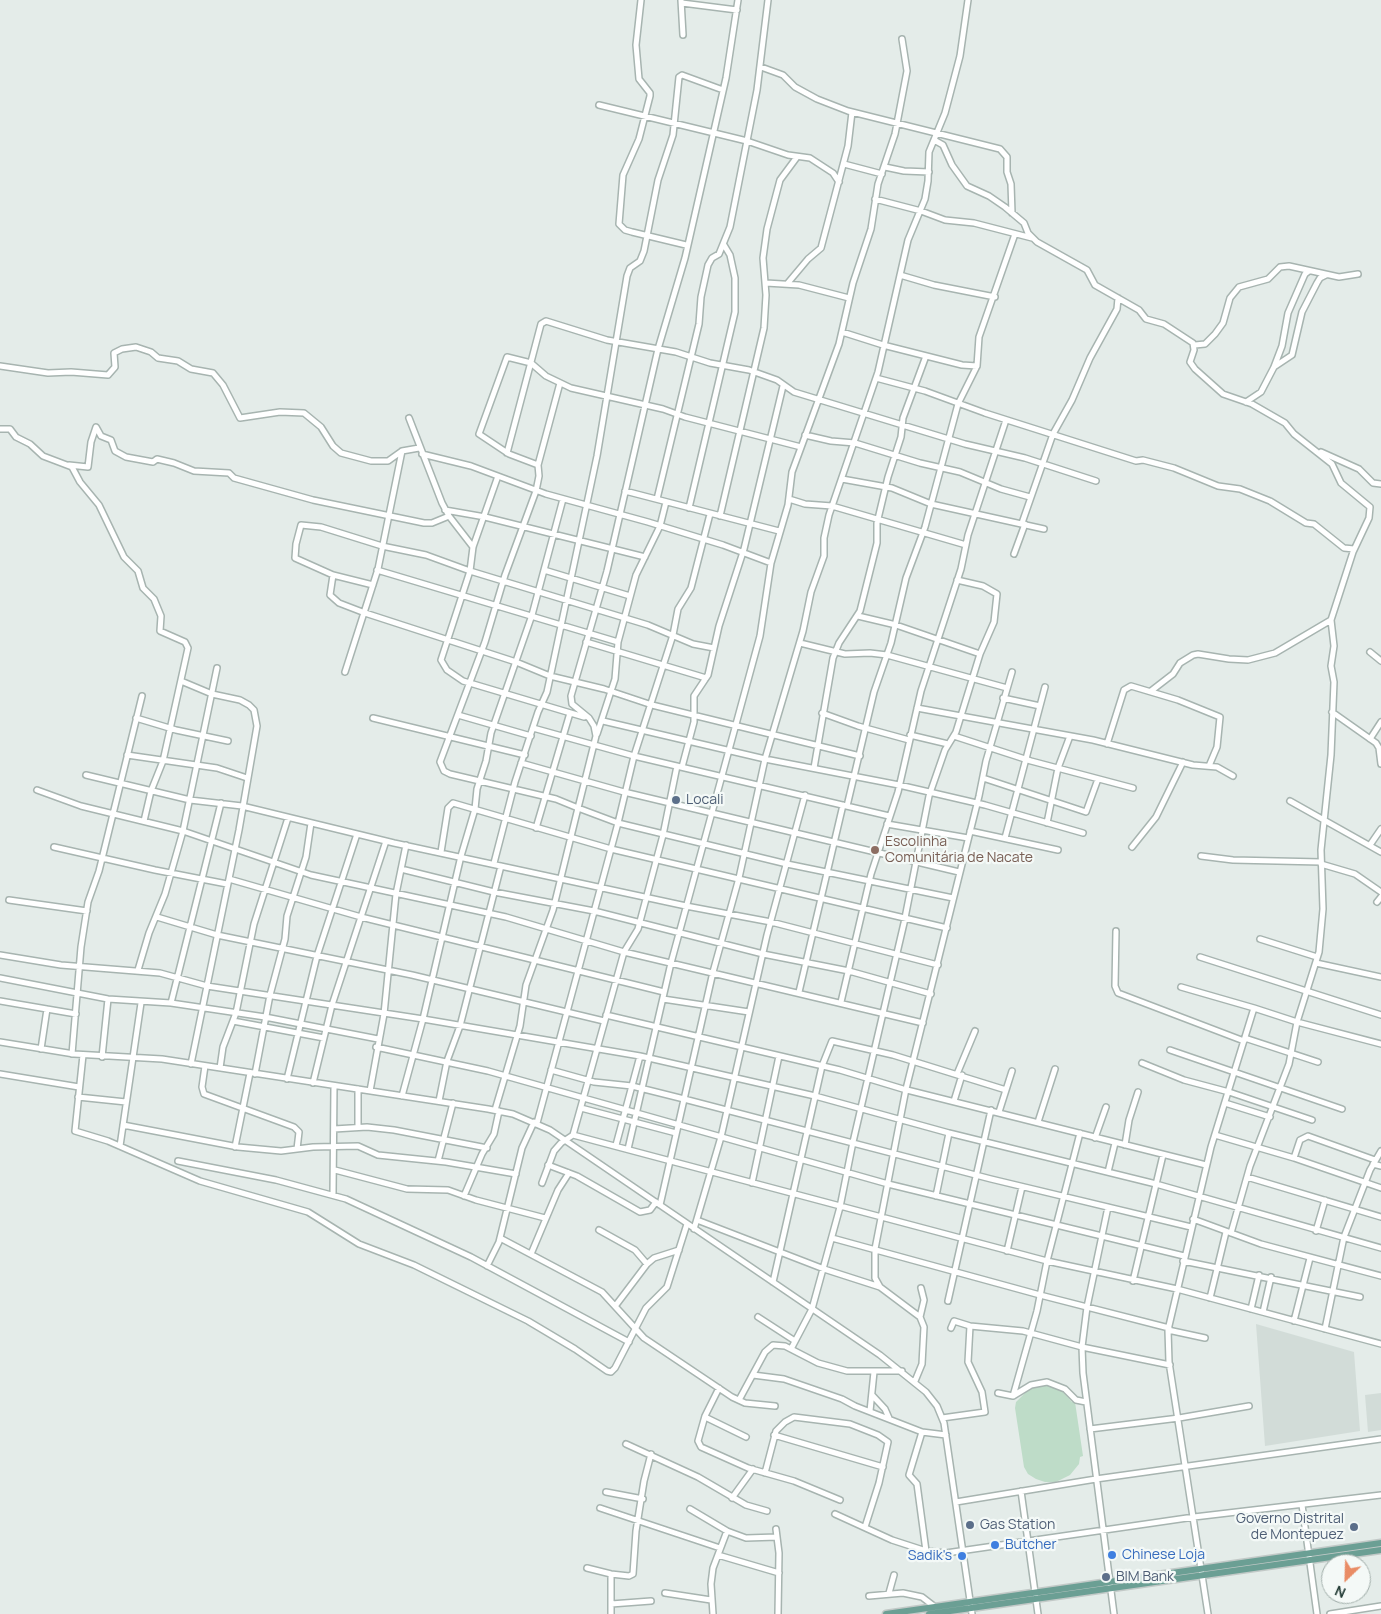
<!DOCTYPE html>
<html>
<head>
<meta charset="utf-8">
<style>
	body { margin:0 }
	#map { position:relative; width:1381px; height:1614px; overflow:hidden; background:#e4ece9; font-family:Manrope,sans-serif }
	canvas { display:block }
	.north { position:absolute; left:1321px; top:1554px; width:50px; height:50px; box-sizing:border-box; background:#f4f9f7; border:1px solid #a1aeaa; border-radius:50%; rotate:204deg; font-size:14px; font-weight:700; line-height:20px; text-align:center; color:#243d37 }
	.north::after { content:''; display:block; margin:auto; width:18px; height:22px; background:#e98c65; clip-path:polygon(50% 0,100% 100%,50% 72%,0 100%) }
</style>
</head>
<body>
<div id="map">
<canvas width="1381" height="1614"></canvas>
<div class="north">N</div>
</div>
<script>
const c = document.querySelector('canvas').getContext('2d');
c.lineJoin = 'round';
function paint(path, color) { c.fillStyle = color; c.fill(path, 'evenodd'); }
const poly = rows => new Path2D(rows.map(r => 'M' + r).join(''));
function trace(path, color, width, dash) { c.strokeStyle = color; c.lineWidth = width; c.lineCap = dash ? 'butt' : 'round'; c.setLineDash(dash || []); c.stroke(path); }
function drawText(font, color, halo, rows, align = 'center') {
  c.font = font + ' Manrope,sans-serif'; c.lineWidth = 4.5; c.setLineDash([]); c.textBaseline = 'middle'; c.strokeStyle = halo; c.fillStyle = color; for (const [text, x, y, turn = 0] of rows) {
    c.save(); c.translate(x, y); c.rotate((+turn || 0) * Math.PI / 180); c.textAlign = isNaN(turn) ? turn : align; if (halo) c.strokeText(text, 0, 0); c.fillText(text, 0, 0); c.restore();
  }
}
const built = poly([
	[1256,1324,1354,1352,1360,1431,1265,1446],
	[1381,1393,1381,1430,1368,1432,1365,1395]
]);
const green = poly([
	[1046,1384,1062,1391,1072,1402,1075,1402,1083,1456,1080,1457,1079,1464,1070,1475,1056,1482,1045,1482,1036,1479,1028,1474,1024,1467,1015,1408,1016,1402,1028,1390,1036,1385]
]);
const minor = poly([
	[641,0,636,45,639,79,650,93,650,96,639,139,623,175,619,224,625,230,632,232,686,245],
	[681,0,683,35],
	[682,3,737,10],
	[761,67,783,75,795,87,817,99,848,111,1000,149,1007,157,1007,172,1011,184,1012,213],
	[599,105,747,141,788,155,810,158,833,173,839,182],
	[934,140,943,145,952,165,967,186,989,196,1005,207,1024,223,1028,233,1037,242,1087,270,1095,285,1139,310,1146,319,1164,324,1193,343,1194,350,1190,362,1195,369,1223,394,1252,404,1285,423,1294,434,1332,464,1341,483,1370,507,1369,518,1353,552,1331,620,1275,653,1248,660,1229,659,1198,654,1193,655,1180,663,1173,674,1151,691],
	[844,164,882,174],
	[885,167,904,171,929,172],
	[875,199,921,211,945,220,974,223,1032,238],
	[900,275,934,285,995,297],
	[766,283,799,285,849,298],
	[787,284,808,259,821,248,848,146,852,112],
	[842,332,883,345,962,365,977,366],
	[1195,345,1205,344,1215,334,1223,323,1230,298,1239,287,1268,279,1280,267,1289,266,1339,277,1358,274],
	[0,366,48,373,71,372,108,375,115,367,114,353,122,349,136,347,151,352,158,358,178,361,191,369,213,373,223,385,240,418,280,412,304,413,321,427,333,446,341,453,371,461,388,461,402,451,419,448],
	[1274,367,1292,355,1302,312,1317,283,1320,278,1326,275],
	[876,378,925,391,985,413,1136,461,1143,460,1174,468,1218,486,1240,489,1270,501,1306,523,1314,524,1344,548,1354,549],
	[1246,402,1261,392,1274,367,1282,346,1288,313,1305,274,1309,271],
	[409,418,442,503,449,516,473,547],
	[0,429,10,429,16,437,30,444,43,456,72,467,80,482,99,505,124,557,138,571,143,588,154,599,161,616,160,631,185,642,188,648,163,761,151,791,144,821],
	[805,435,831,441,855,443,920,463,960,472,1001,489,1030,497],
	[1321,452,1359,469,1373,483,1381,484],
	[507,453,541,324,546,321,607,340,676,352,710,363,749,370,777,380,794,392,965,444,1025,458,1096,481],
	[422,454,471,466,546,494,648,522,723,545,771,563],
	[69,465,88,467,91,442,96,427,101,436,111,440,115,451,126,457,153,462,157,459,174,463,194,471,229,473,234,478,313,500,424,523,432,523,449,516],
	[538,465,509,454,479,434,507,357,531,363,546,376,571,388,663,409,685,417,801,447],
	[498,476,473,547,470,571,441,660,447,670,463,681,584,717],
	[842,479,892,488,931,504,1044,529],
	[625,491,779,531],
	[657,499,699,324,701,297,708,265,712,258,719,254,730,227,757,90,768,0],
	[789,499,805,504,832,506,966,545],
	[689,508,735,312,735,278,730,255,724,245],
	[445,510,485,517,645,557],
	[710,514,691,588,678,609,673,635,634,756,618,823,787,864,953,898],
	[720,516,764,328,766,295,763,258,767,229,780,180,797,157],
	[1022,523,1053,434,1072,400,1090,358,1117,309,1118,298],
	[1014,554,1025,524],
	[377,570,618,642],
	[544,570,630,596],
	[333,575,330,595,339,603,365,613,516,662,550,676,604,689,652,705,860,756],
	[373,585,333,575,295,558,296,544,301,525,321,527,382,546,426,555,470,571,648,625,693,644,714,648],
	[858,616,896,625,980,654],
	[586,642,706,678],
	[800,643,845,654,870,653,887,655,1007,688],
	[1370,652,1381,661],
	[345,672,378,569,402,451],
	[181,681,212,694,240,700,249,705,254,710,257,726,239,830,191,1064],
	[1003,698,1040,706],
	[917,708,1093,740,1193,765,1217,767,1233,776],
	[1332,712,1376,743,1379,748,1381,764],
	[822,713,858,726,909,740],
	[458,715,531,736],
	[136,718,176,730,228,741],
	[373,718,525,755],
	[603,721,765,759,899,785,985,805,1083,833],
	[533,728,634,756,889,816],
	[597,734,615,679,618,642,636,575,660,526,666,502],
	[910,735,948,744],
	[954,736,1031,761,1133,788],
	[1370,739,1381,722],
	[1107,744,1124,690,1131,686,1178,700,1220,717,1217,747,1209,766],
	[127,755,217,768,247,778],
	[521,763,624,792,959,872],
	[682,767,694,722,694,696,708,675,719,626,744,549,783,386],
	[814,768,833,658,839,643,860,611,877,543,877,523,888,477,901,437,903,418,926,356],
	[86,775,190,800,242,806,394,843,686,906,771,922,938,965],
	[983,778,1086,812,1098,779],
	[37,790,81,806,183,831,311,875,506,917,624,952,923,1023],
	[1290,801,1381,852],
	[847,806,874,692,891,643,906,578,925,527,958,404,977,366,979,337,1015,234],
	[1047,823,1058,768,1070,736],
	[887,824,968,838],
	[536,828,570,713],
	[970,831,1058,850],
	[1005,838,1045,687],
	[1370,845,1381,829],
	[54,847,155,870,227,884],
	[1132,847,1156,817,1183,762],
	[441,852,448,808,453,803,611,849,947,928],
	[1201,856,1233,860,1321,862],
	[494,863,515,782,538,712,547,692,597,456,627,276,630,268,640,261,644,251,658,180,673,135,679,77,682,75,723,90],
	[1321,864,1355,874,1381,892],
	[401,869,494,892,594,911,763,954,849,971,931,994],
	[229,879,361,917,664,992],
	[9,900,87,911],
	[1377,902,1381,897],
	[157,917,217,935,412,975,604,1021],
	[1116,931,1115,986,1118,993,1244,1041],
	[1260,939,1317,957],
	[0,955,61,965,160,973,207,986,423,1019,640,1056,815,1096,949,1133,1156,1184,1381,1248],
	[1200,957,1381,1015],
	[1316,963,1381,977],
	[138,970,149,933,165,894,183,831,217,668],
	[0,978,108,999,171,1003,265,1017,378,1039],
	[1181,987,1254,1008],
	[799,992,843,805],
	[663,999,749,1012],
	[0,1001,76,1014],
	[841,1002,871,874,898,792,921,691,961,569,968,535,1006,420],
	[171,1003,221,803],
	[606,1015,840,1070,903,1089,1206,1165],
	[233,1021,324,1038],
	[1245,1038,1318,1062],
	[0,1042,74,1054,162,1059,488,1109,513,1114,550,1130,880,1355,926,1392,937,1406,944,1423,972,1614],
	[376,1047,488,1071,888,1184,1184,1256],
	[41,1049,47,1009],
	[1170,1050,1342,1109],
	[72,1054,81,947,88,902,99,871,142,696],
	[83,1055,75,1131,108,1141,200,1181,308,1212,359,1244,414,1265,528,1321,575,1349,607,1371,611,1372,615,1368,646,1308,667,1287,687,1224],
	[102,1057,108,999],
	[1142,1063,1184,1080,1229,1092,1312,1120],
	[205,1066,202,1087,204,1094,294,1127,299,1132,297,1149],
	[220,1068,223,1047,236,1013,254,924,288,818],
	[551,1070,594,1082,632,1086,684,1099,991,1179,1191,1227],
	[0,1074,79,1087],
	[255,1074,270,995,285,939,287,916,306,857,311,823],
	[957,1074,975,1031],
	[287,1079,317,956,357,834],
	[313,1083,332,1005,386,841],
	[370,1091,384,1014,396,894,406,845],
	[402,1096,423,1019,461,856,475,809,477,789,486,761,491,733,532,615,563,499],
	[78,1097,126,1102],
	[439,1101,447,1061,460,1026,501,866],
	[954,1101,962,1075],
	[1225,1103,1270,1117],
	[581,1108,676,1133],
	[495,1110,520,1026,526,985,553,910,578,808,556,799,450,774,444,771,440,762,485,642,505,575,536,491,539,476,538,465,560,383],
	[999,1112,1012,1071],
	[1038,1122,1055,1069],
	[537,1123,618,823,578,808,596,736,594,726,589,718,572,704,571,696,607,571,658,349,685,258,726,78,738,0],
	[123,1125,238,1147,281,1151,313,1147,358,1146,378,1155,446,1162,516,1174],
	[358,1127,358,1089],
	[334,1129,367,1127,394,1130,487,1148],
	[573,1135,1047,1261,1177,1289,1381,1344],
	[1215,1135,1294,1158,1381,1188],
	[1095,1138,1106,1107],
	[616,1145,640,1056],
	[1125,1145,1129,1120,1138,1092],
	[120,1146,141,1003],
	[235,1147,250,1073],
	[628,1149,671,963,760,636,771,563,788,505,792,472,839,344,853,283,871,229,878,184,895,134,907,71,902,39],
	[1294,1158,1300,1140,1308,1136,1375,1160],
	[178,1161,276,1180,346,1199,471,1257,629,1342],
	[438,1161,453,1103],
	[1373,1164,1381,1166],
	[548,1165,577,1176,640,1212,650,1210,656,1202],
	[335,1170,407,1189,448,1190,476,1200,545,1218],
	[1108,1172,1115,1143],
	[1247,1177,1381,1217],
	[542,1183,554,1151,561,1143,573,1135,624,952,638,929,663,835,677,766],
	[752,1183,779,1056],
	[333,1194,334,1086],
	[464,1196,482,1154,494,1134,499,1111],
	[936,1196,949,1133],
	[660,1205,713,972,739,878,765,759,803,631,811,592,824,556,824,538,829,515,878,372,908,240,925,199,928,181,929,152,945,113,960,56,968,0],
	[1108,1207,1087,1307,1082,1347,1083,1373,1114,1614],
	[1193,1219,1261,1244,1381,1276],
	[697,1220,824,1269,880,1287],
	[694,1229,721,1137,767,935,805,795],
	[599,1230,635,1250,647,1264],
	[1316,1231,1325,1200],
	[1231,1233,1250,1166,1289,1064,1297,1022,1381,1044],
	[500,1238,602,1292,644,1338,732,1397,745,1403,775,1406],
	[832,1238,1040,1295,1169,1328],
	[1007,1251,1022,1187],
	[531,1254,558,1190,569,1173],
	[1183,1261,1360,1297],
	[487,1266,499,1242,522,1148,534,1122],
	[1133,1281,1163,1155],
	[773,1282,822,1066,832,1041,893,1055,1006,1090],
	[1210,1298,1226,1232],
	[948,1301,991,1110],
	[616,1305,647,1264,654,1258,679,1250],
	[1251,1309,1259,1275],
	[1263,1312,1271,1277],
	[758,1317,795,1341],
	[920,1317,924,1300,921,1288],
	[1294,1321,1310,1258],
	[951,1328,954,1321,970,1326,1023,1331,1082,1347,1170,1365],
	[1325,1329,1344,1237,1370,1170,1381,1151],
	[1168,1330,1205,1338],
	[791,1349,812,1309,840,1207,853,1142,904,923,929,796,945,750,956,732,980,654,994,622,997,594,983,586,957,580],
	[753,1375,784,1379,842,1399,855,1406,922,1432,946,1435],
	[915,1381,922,1364,924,1327,920,1317,880,1287,875,1278,875,1249,906,1089,979,796,986,761,1012,672],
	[719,1388,705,1416,698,1441,701,1447,748,1468,794,1481,840,1500],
	[998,1393,1013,1396,1031,1385,1047,1382,1065,1389,1076,1400,1086,1402],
	[872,1395,885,1409,889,1418],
	[1013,1396,1037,1311,1047,1261,1080,1133],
	[739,1400,765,1352,773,1345,785,1346,818,1363,847,1371,902,1371],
	[870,1411,874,1372],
	[705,1417,746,1437],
	[942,1418,985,1412,982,1392,968,1362,970,1326],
	[1090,1429,1179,1418,1249,1406],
	[922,1432,909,1475,917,1484,926,1551],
	[774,1435,883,1467],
	[626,1444,698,1477,746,1505,767,1511],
	[765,1473,776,1431,785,1422,794,1417,850,1424,878,1435,888,1442,879,1483,865,1527],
	[1021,1491,1038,1614],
	[606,1492,643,1499],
	[732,1498,753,1469],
	[956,1502,1096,1479,1381,1439],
	[1302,1505,1317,1614],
	[600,1508,720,1548],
	[690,1509,727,1531,746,1538,777,1537],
	[835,1514,892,1540,926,1551,946,1553,1194,1517,1381,1495],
	[776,1529,779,1553,778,1614],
	[718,1555,779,1573],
	[587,1568,611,1574,629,1576,633,1574,636,1531,644,1481,651,1454],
	[611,1574,611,1614],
	[665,1593,711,1600],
	[889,1593,894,1575],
	[869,1596,903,1593,922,1597,935,1607],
	[611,1604,651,1601],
	[713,1614,711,1584,713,1568,727,1531],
	[1208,1614,1169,1362,1168,1330,1211,1147,1254,1008,1297,1022,1319,952,1323,909,1321,850,1331,755,1334,682,1331,666,1334,646,1331,620],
	[1330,1614,1381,1606]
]);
const major = poly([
	[886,1614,1381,1543],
	[929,1614,1381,1550]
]);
const markers = [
	[676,800,5,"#5c6f8a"],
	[875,850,5,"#8d6e63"],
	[970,1525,5,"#5c6f8a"],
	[1354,1527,5,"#5c6f8a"],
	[995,1545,5,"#3f7fe0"],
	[1112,1555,5,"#3f7fe0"],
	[962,1556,5,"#3f7fe0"],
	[1106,1577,5,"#5c6f8a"]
];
const serviceNames = [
	["Locali",686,800],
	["Governo Distrital",1344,1519,"right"],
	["de Montepuez",1344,1535,"right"],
	["Gas Station",980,1525],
	["BIM Bank",1116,1577]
];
const educationNames = [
	["Escolinha",885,842],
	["Comunitária de Nacate",885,858]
];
const shopNames = [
	["Butcher",1005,1545],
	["Chinese Loja",1122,1555],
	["Sadik's",952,1556,"right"]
];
paint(built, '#d2dcd8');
paint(green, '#bedcc8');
trace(minor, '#a7b4b0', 8);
trace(major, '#c2c9c7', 9);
trace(minor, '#fff', 5);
trace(major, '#6b9f94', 6);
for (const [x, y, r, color] of markers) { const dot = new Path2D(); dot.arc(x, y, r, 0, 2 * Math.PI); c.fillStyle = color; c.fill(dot); trace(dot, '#f4f9f7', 2); }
drawText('14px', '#4e5e75', '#f4f9f7', serviceNames, 'left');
drawText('14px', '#785e54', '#f4f9f7', educationNames, 'left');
drawText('14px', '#366cbe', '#f4f9f7', shopNames, 'left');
</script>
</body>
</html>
